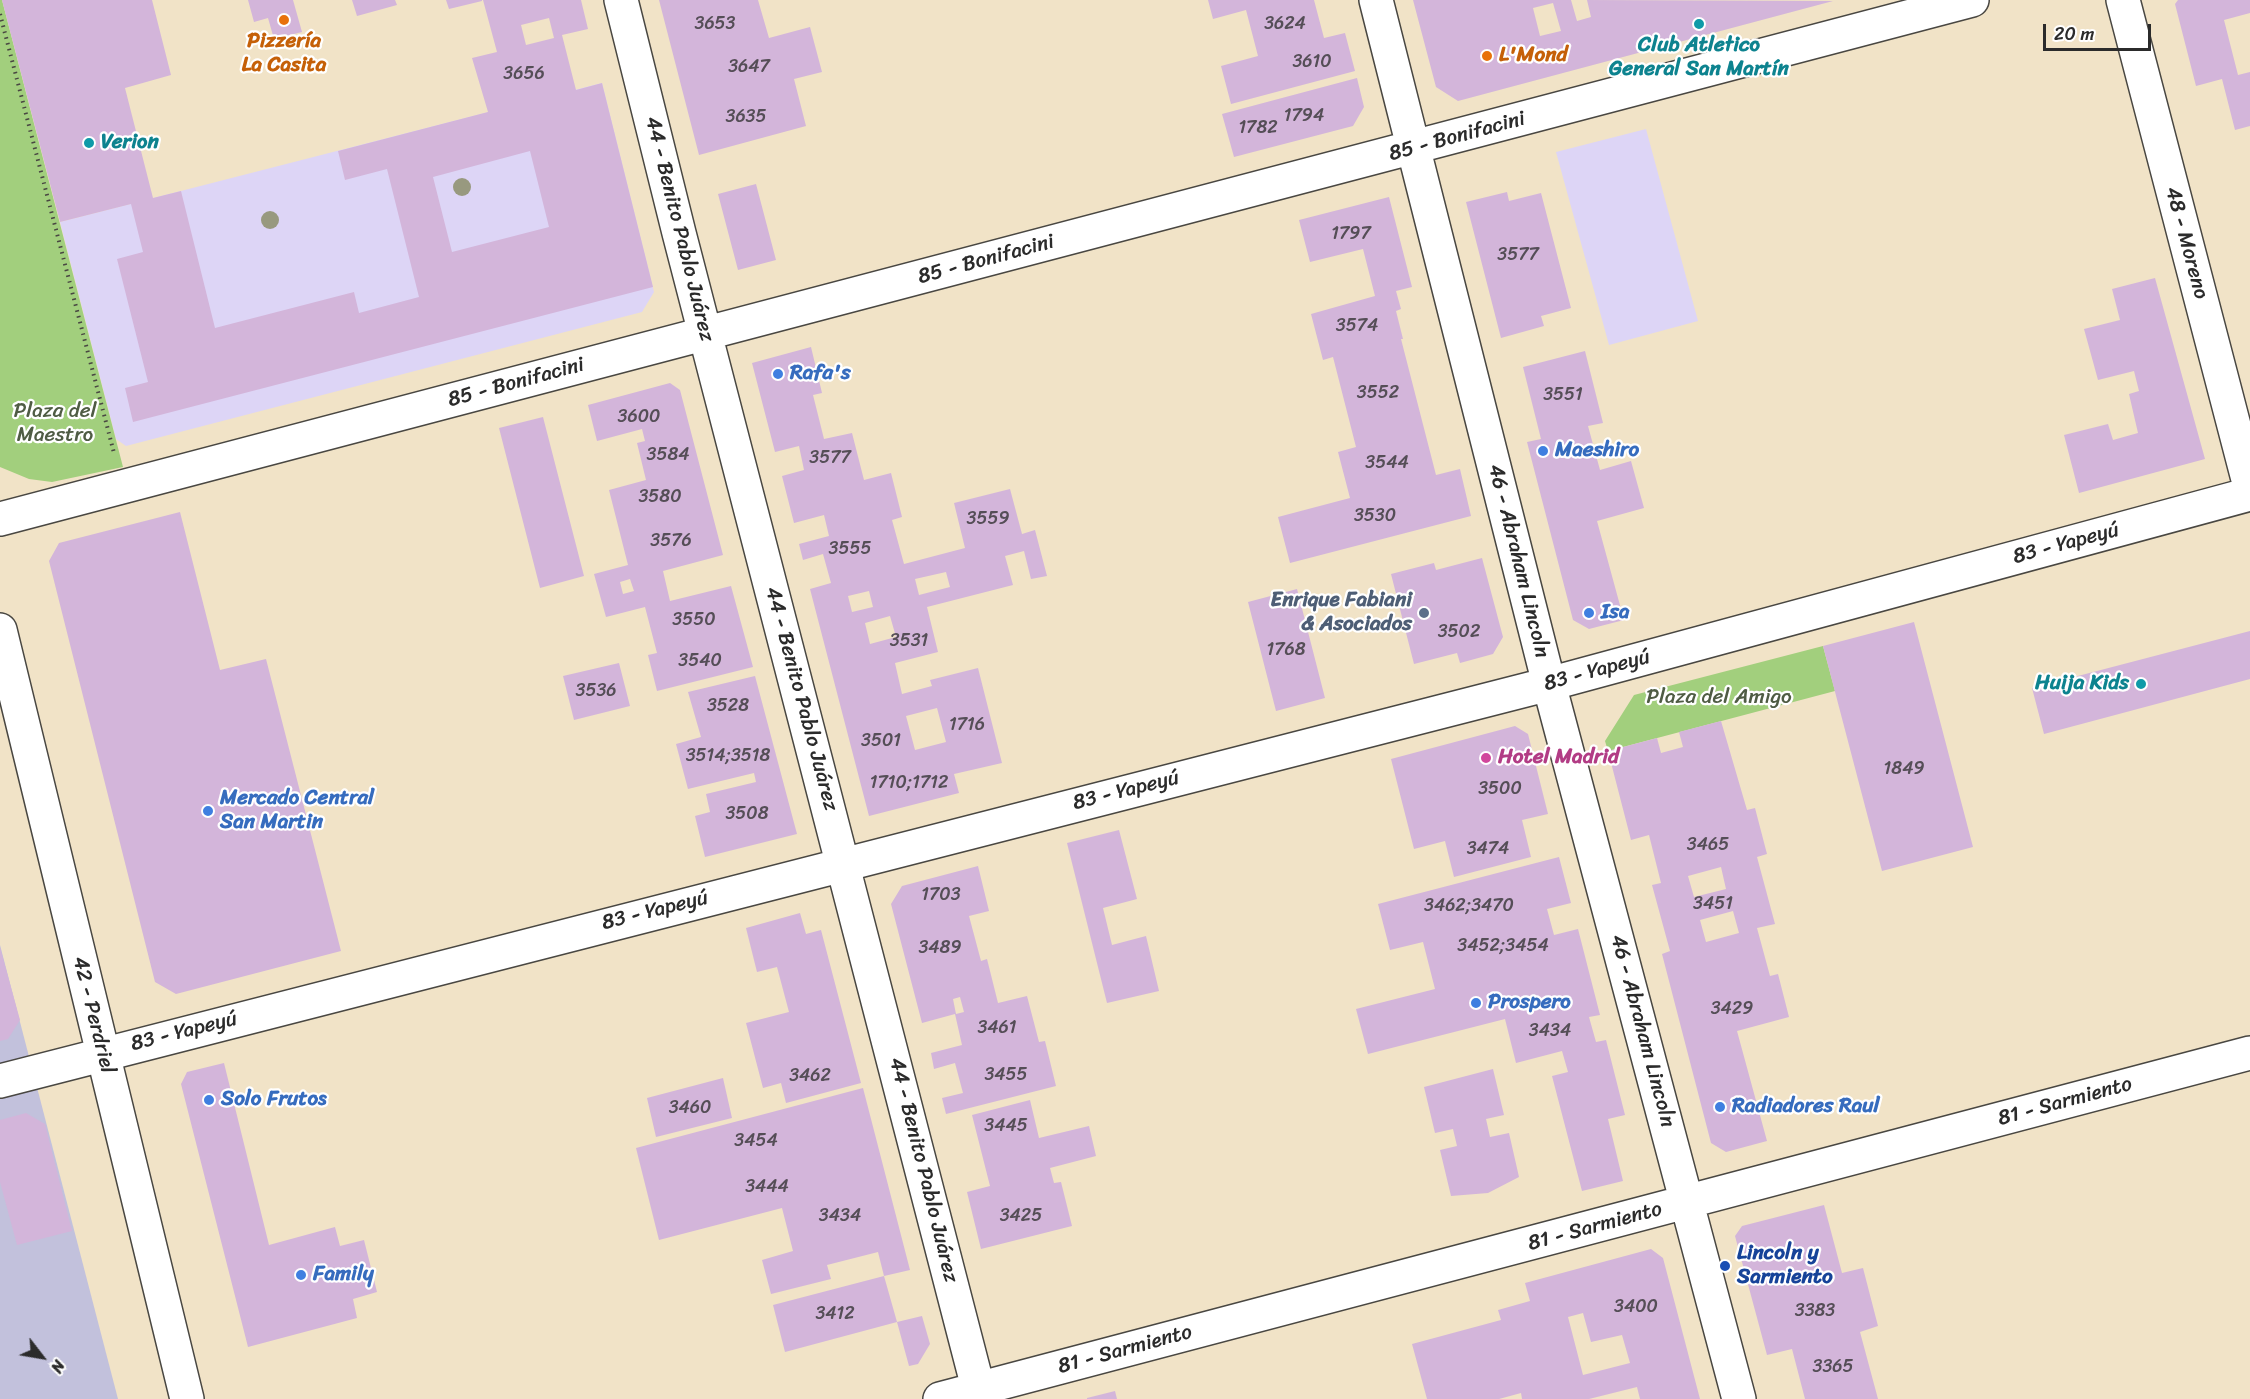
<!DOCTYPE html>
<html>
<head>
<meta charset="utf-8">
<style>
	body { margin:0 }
	#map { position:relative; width:2250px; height:1399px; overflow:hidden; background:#f1e3c7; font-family:Sriracha,sans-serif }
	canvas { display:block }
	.north { position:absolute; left:12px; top:1327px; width:60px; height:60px; -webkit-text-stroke:4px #fff; paint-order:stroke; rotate:121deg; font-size:16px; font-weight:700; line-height:24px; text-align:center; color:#2b2b2b }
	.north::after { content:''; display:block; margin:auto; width:21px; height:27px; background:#2b2b2b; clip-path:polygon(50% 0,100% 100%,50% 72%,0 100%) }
	.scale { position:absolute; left:2043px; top:24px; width:108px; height:27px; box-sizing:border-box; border:3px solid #2b2b2b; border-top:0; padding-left:8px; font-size:18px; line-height:21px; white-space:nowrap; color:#2b2b2b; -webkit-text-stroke:4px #fff; paint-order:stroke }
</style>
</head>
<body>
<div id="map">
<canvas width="2250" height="1399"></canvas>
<div class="north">N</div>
<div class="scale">20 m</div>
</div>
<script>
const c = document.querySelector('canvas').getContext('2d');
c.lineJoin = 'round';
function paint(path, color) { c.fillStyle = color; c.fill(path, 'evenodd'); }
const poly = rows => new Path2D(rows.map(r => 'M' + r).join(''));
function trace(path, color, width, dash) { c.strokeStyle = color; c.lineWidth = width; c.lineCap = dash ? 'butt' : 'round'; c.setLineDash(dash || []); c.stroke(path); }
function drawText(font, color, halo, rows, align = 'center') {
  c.font = font + ' Sriracha,sans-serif'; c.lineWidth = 4.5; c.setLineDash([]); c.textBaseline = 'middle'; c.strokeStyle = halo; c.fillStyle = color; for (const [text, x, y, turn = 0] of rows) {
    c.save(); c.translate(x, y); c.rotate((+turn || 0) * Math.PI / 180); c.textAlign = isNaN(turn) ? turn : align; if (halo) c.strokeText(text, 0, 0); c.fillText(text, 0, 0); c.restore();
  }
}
const built = poly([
	[602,83,654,292,642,312,126,446,116,439,60,222],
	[1646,129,1698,321,1609,345,1556,152]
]);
const industrial = poly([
	[0,945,118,1399,0,1399]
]);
const green = poly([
	[0,0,2,0,123,467,52,482,29,479,0,467],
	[1823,646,1835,691,1608,751,1605,741,1634,695]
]);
const building = poly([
	[2,0,152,0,171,75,125,88,153,198,181,191,215,328,354,292,359,313,419,297,387,169,345,180,338,151,488,112,472,58,497,52,483,0,581,0,588,29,562,35,576,90,602,83,653,287,133,422,125,388,148,382,117,259,143,252,131,204,60,222],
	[549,18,554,38,526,45,521,25],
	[530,151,549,227,452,252,433,177],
	[248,0,293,0,302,32,274,39,268,18,254,22],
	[352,0,395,0,397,5,357,16],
	[446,0,482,0,482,1,449,9],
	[659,0,758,0,769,38,810,27,822,72,794,79,806,126,699,155],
	[1208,0,1314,0,1324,38,1345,33,1355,71,1231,104,1221,66,1258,56,1246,10,1213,19],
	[1413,0,1571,0,1577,21,1591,17,1587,0,1833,1,1458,101,1436,87],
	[1553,3,1561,31,1540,36,1533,8],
	[2178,0,2250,0,2250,13,2224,20,2238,75,2250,72,2250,126,2235,130,2222,79,2196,86,2175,4],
	[1357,78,1364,107,1353,126,1234,157,1222,114],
	[756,184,776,260,738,270,718,194],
	[1507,192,1509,201,1541,193,1571,308,1541,316,1544,326,1501,338,1466,202],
	[1389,197,1412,287,1396,291,1401,309,1396,311,1403,339,1401,339,1436,475,1460,469,1471,516,1290,563,1278,517,1350,498,1338,452,1356,447,1333,357,1323,360,1311,314,1375,296,1363,249,1310,262,1299,220],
	[2155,278,2205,459,2079,493,2064,435,2108,424,2113,440,2138,433,2129,394,2139,391,2134,371,2098,380,2084,329,2120,320,2112,289],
	[811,347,822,393,813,395,824,439,852,433,864,480,891,473,902,517,892,520,904,564,965,548,954,503,1010,489,1022,534,1035,530,1047,576,1031,579,1024,551,1005,556,1013,585,927,607,938,652,895,663,902,694,932,686,930,680,978,668,1002,763,954,774,959,793,869,816,810,589,831,583,823,554,803,560,799,544,829,536,824,515,794,523,782,476,804,470,799,446,775,452,752,363],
	[946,572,950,587,919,595,915,579],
	[869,591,873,607,852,612,848,596],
	[890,616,896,637,870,644,865,623],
	[937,708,946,742,915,750,906,716],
	[1585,351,1603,423,1588,426,1600,470,1631,461,1644,508,1597,521,1624,620,1589,629,1573,620,1527,442,1541,439,1523,367],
	[670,383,680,390,723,555,663,571,670,601,731,586,753,667,657,691,648,655,657,653,645,607,606,617,594,574,628,565,609,490,646,480,637,443,645,441,642,429,597,441,588,405],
	[630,579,634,591,623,594,620,582],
	[543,417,584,576,540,588,499,428],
	[180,512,220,670,266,659,341,951,176,994,155,982,49,561,59,543],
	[1482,558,1503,637,1493,654,1460,663,1457,653,1414,664,1391,574,1434,563,1436,570],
	[1297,589,1325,698,1276,711,1248,602],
	[1914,622,1973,847,1882,871,1823,646],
	[2250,631,2250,679,2044,734,2032,688],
	[619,663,630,706,574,720,563,676],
	[755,676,797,834,705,857,695,816,710,812,706,794,756,782,754,773,688,789,676,744,701,737,688,692],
	[1721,721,1747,810,1755,808,1767,854,1757,857,1775,924,1757,928,1770,976,1778,974,1789,1017,1737,1031,1767,1141,1726,1152,1711,1143,1662,954,1670,951,1652,885,1661,883,1649,835,1631,840,1608,751,1657,738,1661,753,1683,747,1679,732],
	[1721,867,1726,889,1694,897,1688,876],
	[1733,911,1739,933,1706,942,1700,920],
	[1515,726,1528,734,1548,814,1522,820,1531,857,1454,877,1445,841,1414,849,1391,759],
	[1119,830,1137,899,1103,908,1112,945,1146,936,1159,991,1107,1003,1067,843],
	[1559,857,1571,903,1547,909,1554,935,1578,929,1600,1015,1589,1017,1596,1042,1606,1040,1625,1115,1608,1119,1623,1181,1582,1191,1552,1076,1568,1072,1562,1051,1516,1063,1505,1019,1368,1054,1356,1009,1435,989,1423,942,1390,950,1378,904],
	[978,866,989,911,969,916,981,961,987,959,998,1003,1027,996,1039,1042,1045,1041,1056,1086,946,1114,942,1098,963,1093,955,1063,934,1069,931,1053,962,1045,955,1014,922,1023,891,904,902,886],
	[960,997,964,1012,956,1014,953,999],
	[800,913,806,934,821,930,861,1083,786,1103,781,1083,763,1088,746,1023,789,1012,777,967,757,972,746,928],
	[0,947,20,1020,8,1039,0,1041],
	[224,1063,269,1245,335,1227,340,1246,364,1240,377,1292,353,1299,357,1318,248,1347,181,1084,187,1072],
	[1493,1069,1504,1115,1486,1119,1490,1137,1509,1133,1519,1177,1488,1193,1451,1196,1440,1150,1457,1146,1453,1129,1435,1133,1424,1087],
	[723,1078,732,1118,656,1137,647,1098],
	[863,1088,910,1270,884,1276,878,1252,827,1265,831,1279,771,1294,762,1260,793,1251,782,1208,659,1240,636,1148],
	[1030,1100,1039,1138,1089,1126,1096,1156,1050,1168,1054,1183,1061,1182,1072,1226,981,1249,967,1192,990,1186,972,1115],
	[26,1113,45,1124,72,1231,17,1245,0,1182,0,1120],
	[1824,1205,1842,1273,1863,1268,1878,1326,1860,1332,1878,1399,1805,1399,1792,1349,1767,1355,1735,1236,1742,1226],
	[1651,1249,1663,1258,1700,1399,1640,1399,1637,1387,1589,1399,1522,1399,1521,1393,1499,1399,1427,1399,1412,1344,1501,1320,1498,1310,1530,1301,1525,1283],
	[1583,1313,1591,1342,1622,1335,1630,1363,1583,1375,1568,1317],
	[884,1276,897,1322,785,1352,773,1305],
	[922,1316,930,1344,918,1364,909,1366,897,1322],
	[1115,1391,1117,1399,1087,1399,1087,1398]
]);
const path = poly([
	[0,14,114,453]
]);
const minor = poly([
	[621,0,679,233,981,1399],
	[1376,0,1549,684,1739,1399],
	[2123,0,2250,487],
	[0,519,1972,0],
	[0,630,187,1399],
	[0,1081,1549,684,2250,494],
	[940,1399,2250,1053]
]);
const trees = [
	[462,187],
	[270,220]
];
const markers = [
	[284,20,6,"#e8710a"],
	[1699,24,6,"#0f9aa8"],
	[1487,56,6,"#e8710a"],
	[89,143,6,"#0f9aa8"],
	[778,374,6,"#3f7fe0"],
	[1543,451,6,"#3f7fe0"],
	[1424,613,6,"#5c6f8a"],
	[1589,613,6,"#3f7fe0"],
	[2141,684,6,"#0f9aa8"],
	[1486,758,6,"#d1479c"],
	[208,811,6,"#3f7fe0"],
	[1476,1003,6,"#3f7fe0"],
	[209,1100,6,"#3f7fe0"],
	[1720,1107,6,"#3f7fe0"],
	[1725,1266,6,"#1a4fb4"],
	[301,1275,6,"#3f7fe0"]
];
const numberNames = [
	["3653",715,24],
	["3624",1285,24],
	["3610",1312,62],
	["3647",749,67],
	["3656",524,74],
	["1794",1304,116],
	["3635",746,117],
	["1782",1258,128],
	["1797",1351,234],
	["3577",1518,255],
	["3574",1357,326],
	["3552",1378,393],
	["3551",1563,395],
	["3600",639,417],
	["3584",668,455],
	["3577",830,458],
	["3544",1387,463],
	["3580",660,497],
	["3530",1375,516],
	["3559",988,519],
	["3576",671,541],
	["3555",850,549],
	["3550",694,620],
	["3502",1459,632],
	["3531",909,641],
	["1768",1286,650],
	["3540",700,661],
	["3536",596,691],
	["3528",728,706],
	["1716",967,725],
	["3501",881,741],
	["3514;3518",728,756],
	["1849",1904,769],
	["1710;1712",909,783],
	["3500",1500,789],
	["3508",747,814],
	["3465",1708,845],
	["3474",1488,849],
	["1703",941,895],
	["3451",1713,904],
	["3462;3470",1469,906],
	["3452;3454",1503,946],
	["3489",940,948],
	["3429",1732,1009],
	["3461",997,1028],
	["3434",1550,1031],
	["3455",1006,1075],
	["3462",810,1076],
	["3460",690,1108],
	["3445",1006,1126],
	["3454",756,1141],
	["3444",767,1187],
	["3434",840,1216],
	["3425",1021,1216],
	["3400",1636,1307],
	["3383",1815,1311],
	["3412",835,1314],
	["3365",1833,1367]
];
const foodNames = [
	["Pizzería",284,42],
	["La Casita",284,66],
	["L'Mond",1499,56,"left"]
];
const cultureNames = [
	["Club Atletico",1699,46],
	["General San Martín",1699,70],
	["Verion",101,143,"left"],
	["Huija Kids",2129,684,"right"]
];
const streetNames = [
	["85 - Bonifacini",1457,137,-15],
	["44 - Benito Pablo Juárez",679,229,76],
	["48 - Moreno",2186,243,75],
	["85 - Bonifacini",986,260,-15],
	["85 - Bonifacini",516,383,-15],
	["83 - Yapeyú",2066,544,-15],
	["46 - Abraham Lincoln",1518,561,76],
	["83 - Yapeyú",1597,671,-15],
	["44 - Benito Pablo Juárez",801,699,75],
	["83 - Yapeyú",1126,791,-14],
	["83 - Yapeyú",655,911,-14],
	["42 - Perdriel",93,1015,76],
	["46 - Abraham Lincoln",1642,1031,75],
	["83 - Yapeyú",184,1032,-14],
	["81 - Sarmiento",2065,1102,-15],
	["44 - Benito Pablo Juárez",923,1170,76],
	["81 - Sarmiento",1595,1227,-15],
	["81 - Sarmiento",1125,1350,-15]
];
const shopNames = [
	["Rafa's",790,374],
	["Maeshiro",1555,451],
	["Isa",1601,613],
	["Mercado Central",220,799],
	["San Martin",220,823],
	["Prospero",1488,1003],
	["Solo Frutos",221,1100],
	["Radiadores Raul",1732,1107],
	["Family",313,1275]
];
const parkNames = [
	["Plaza del",55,412],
	["Maestro",55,436],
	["Plaza del Amigo",1719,698]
];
const serviceNames = [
	["Enrique Fabiani",1412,601],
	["& Asociados",1412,625]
];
const hotelNames = [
	["Hotel Madrid",1498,758]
];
const transitNames = [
	["Lincoln y",1737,1254],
	["Sarmiento",1737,1278]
];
paint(built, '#ddd5f6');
paint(industrial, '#c2c1dc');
paint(green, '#a2cf7d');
paint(building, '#d3b5da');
trace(minor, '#494742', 36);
trace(path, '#494742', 4, [1.5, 4.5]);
trace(minor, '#fff', 33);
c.fillStyle = '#98997f';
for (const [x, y] of trees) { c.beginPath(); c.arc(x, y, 9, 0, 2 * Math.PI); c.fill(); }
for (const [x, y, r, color] of markers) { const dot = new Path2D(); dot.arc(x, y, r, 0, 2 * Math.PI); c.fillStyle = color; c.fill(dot); trace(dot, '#fff', 2); }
drawText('18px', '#554e57', null, numberNames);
drawText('bold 21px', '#c56008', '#fff', foodNames);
drawText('bold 21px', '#0d838f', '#fff', cultureNames);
drawText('21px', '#2b2b2b', '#fff', streetNames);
drawText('bold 21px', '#366cbe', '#fff', shopNames, 'left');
drawText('21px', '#4f5c44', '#fff', parkNames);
drawText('bold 21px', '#4e5e75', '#fff', serviceNames, 'right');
drawText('bold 21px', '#b23c85', '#fff', hotelNames, 'left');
drawText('bold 21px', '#164399', '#fff', transitNames, 'left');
</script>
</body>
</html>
